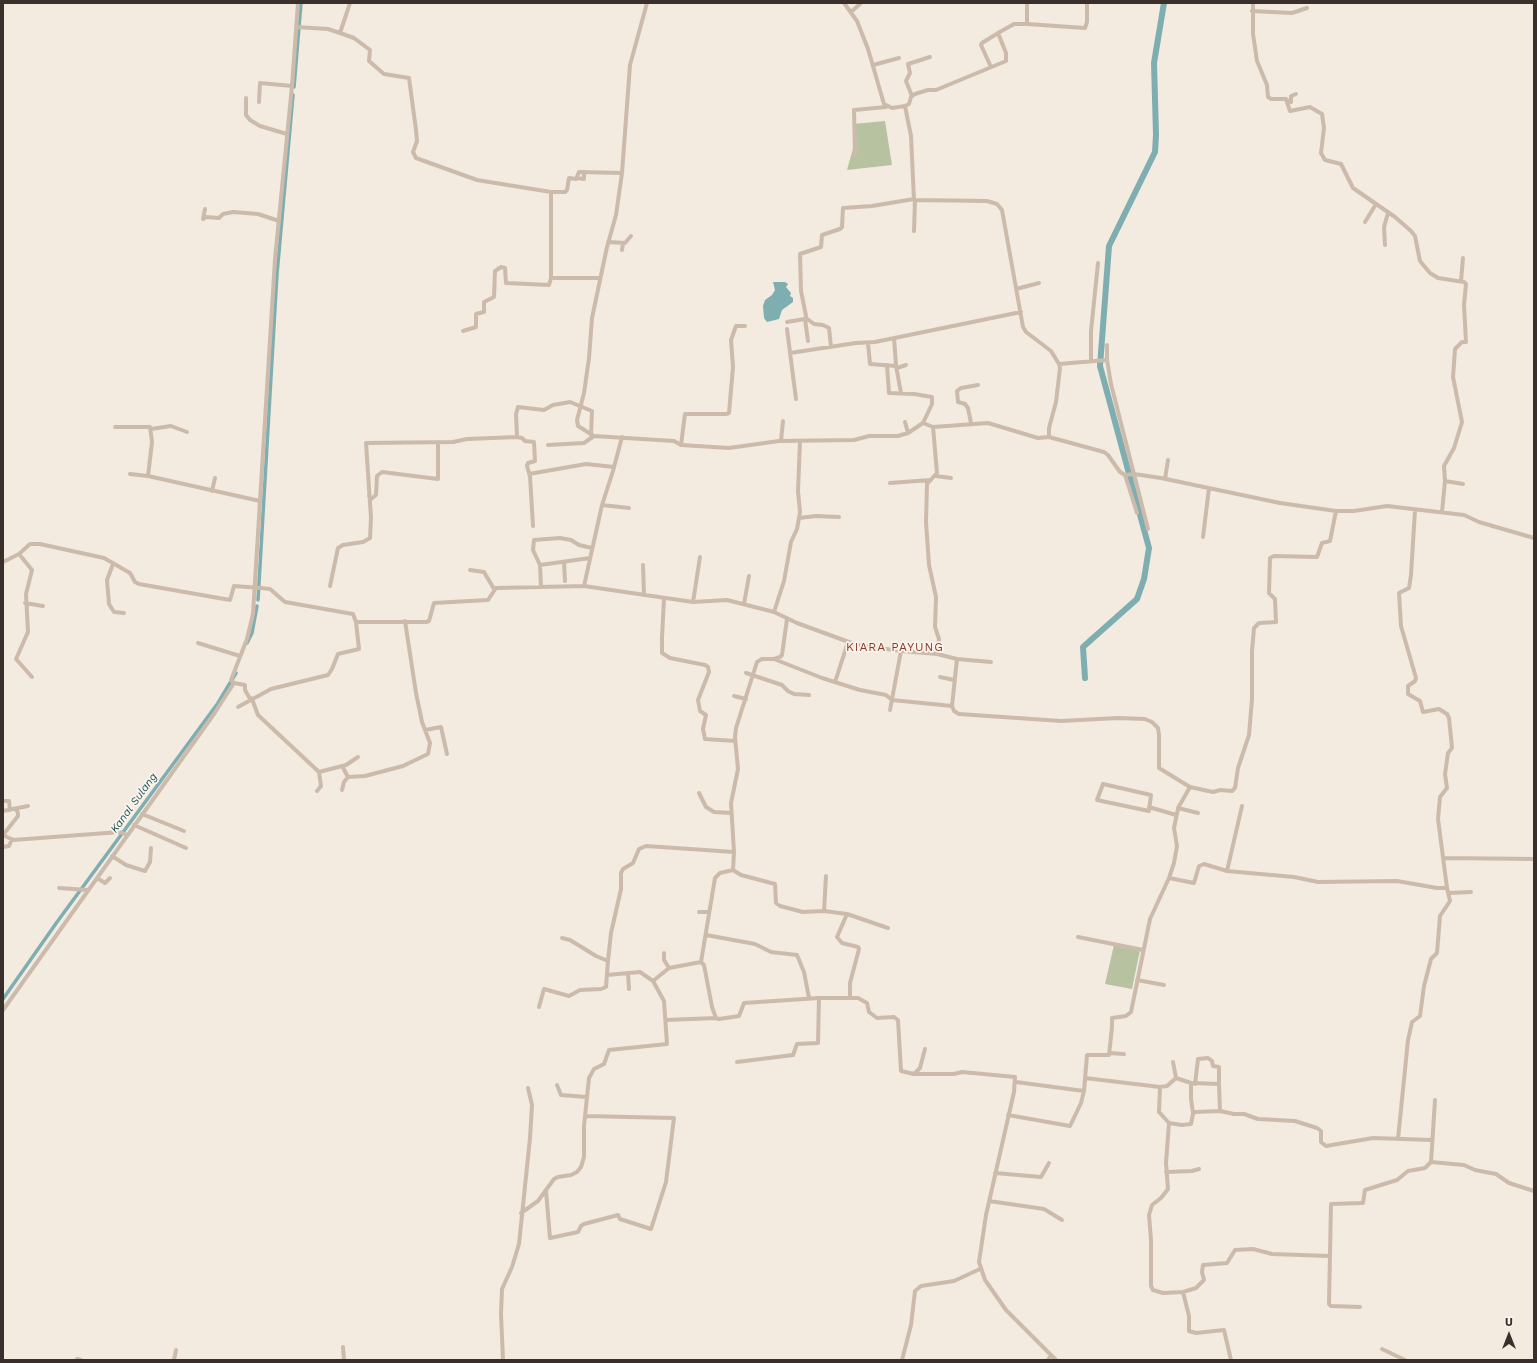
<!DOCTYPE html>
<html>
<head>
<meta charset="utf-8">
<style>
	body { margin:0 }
	#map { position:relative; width:1537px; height:1363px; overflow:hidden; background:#f3eae0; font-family:"Work Sans",sans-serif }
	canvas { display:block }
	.frame { position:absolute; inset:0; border:4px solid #3a2f2b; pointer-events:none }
	.north { position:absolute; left:1489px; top:1315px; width:40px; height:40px; -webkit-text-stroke:3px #fbf4ed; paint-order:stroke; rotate:0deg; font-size:11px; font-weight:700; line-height:16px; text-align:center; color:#3a2f2b }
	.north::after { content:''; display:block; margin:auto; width:14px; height:18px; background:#3a2f2b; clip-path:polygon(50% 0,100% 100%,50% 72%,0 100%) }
</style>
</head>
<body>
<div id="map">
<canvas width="1537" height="1363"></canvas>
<div class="frame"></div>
<div class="north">U</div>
</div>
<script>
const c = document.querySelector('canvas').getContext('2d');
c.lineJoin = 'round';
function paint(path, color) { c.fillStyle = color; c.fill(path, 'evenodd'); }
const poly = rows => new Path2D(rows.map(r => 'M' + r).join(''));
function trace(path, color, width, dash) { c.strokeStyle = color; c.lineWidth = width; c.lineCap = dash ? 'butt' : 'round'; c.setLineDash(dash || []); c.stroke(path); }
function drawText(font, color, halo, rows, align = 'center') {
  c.font = font + ' "Work Sans",sans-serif'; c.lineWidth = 3.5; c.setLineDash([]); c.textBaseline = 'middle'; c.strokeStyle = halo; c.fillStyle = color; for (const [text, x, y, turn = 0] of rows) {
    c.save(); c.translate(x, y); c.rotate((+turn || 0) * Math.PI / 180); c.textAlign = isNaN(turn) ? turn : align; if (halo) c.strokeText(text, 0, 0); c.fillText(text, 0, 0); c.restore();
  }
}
const green = poly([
	[885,121,892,165,847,170,854,145,853,124],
	[1114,945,1140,950,1132,989,1105,984]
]);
const water = poly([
	[773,282,785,282,788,284,786,287,791,293,790,296,793,298,793,302,782,310,779,319,767,322,764,318,763,306,765,300,772,295,775,290]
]);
const canal = poly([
	[294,87,301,3],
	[258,600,277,274,293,95],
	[247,643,252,633,257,606],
	[3,999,57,922,218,703,236,673]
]);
const river = poly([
	[1085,678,1083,647,1137,599,1144,579,1149,548,1100,366,1109,246,1155,152,1156,135,1154,63,1164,3]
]);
const minor = poly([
	[298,3,292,86,275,259,253,614,247,639,231,680,234,683,245,685,245,690,249,697,252,699,258,715,319,772,321,786,317,791],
	[350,3,340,33,354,38,370,50,369,61,384,74,409,78,416,130,417,141,413,152,416,158,477,180,551,192,565,192,567,190,569,178,576,179,579,172,622,173],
	[647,3,630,65,622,173,616,215,607,247,592,318,589,358,584,393,577,420,578,426,594,436,674,441,681,445,729,448,779,441,854,440,869,436,898,436,908,433,923,423,933,427,988,423,1038,438,1049,437],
	[844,3,857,21,868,49,884,104,892,108,905,106,911,136,914,200,987,201,997,204,1002,210,1023,327,1026,332,1051,351,1059,364,1060,368,1056,402,1049,428,1049,437,1104,452,1108,455,1120,472,1125,475,1134,474,1161,478,1280,503,1336,511,1354,511,1387,506,1464,515,1479,522,1534,538],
	[1253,3,1253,34,1257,61,1267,85,1268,97,1271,99,1286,99,1290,111,1310,107,1322,114,1324,128,1321,153,1325,160,1341,164,1353,188,1395,217,1411,231,1415,236,1420,261,1430,273,1438,278,1464,282,1466,284,1464,305,1466,342,1462,342,1455,349,1453,377,1462,422,1454,448,1444,466,1445,481,1442,512],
	[1252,11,1292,13,1307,8],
	[851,12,861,3],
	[1027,24,1085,28,1087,22,1087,3],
	[296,27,328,29,340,33],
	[873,65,899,58],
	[991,67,981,45,982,43,998,33],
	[912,96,906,81,910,73,908,64,930,57],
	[246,98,246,115,250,120,260,126,287,134],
	[1287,100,1291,102,1291,96,1296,94],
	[259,102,260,83,292,86],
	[905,106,909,104,911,97,915,94,928,90,936,90,1006,61,1006,53,998,33,1014,24,1027,24,1027,3],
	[855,155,854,110,886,107],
	[577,178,584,179,584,172],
	[551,192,551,278,600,278],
	[205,209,203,219,206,217,219,218,223,214,233,212,258,214,279,221],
	[1365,222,1376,204],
	[914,231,915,200],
	[608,242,625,243,631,236],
	[1385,245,1384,227,1388,213],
	[622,250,623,243],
	[1461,281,1463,258],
	[1016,289,1039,283],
	[806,318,814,324,823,325,829,328,831,347],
	[805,319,808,341],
	[787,322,805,319,806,316,801,291,800,254,821,247,822,235,840,229,842,227,843,208,872,206,914,199],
	[787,329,796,399],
	[463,331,476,327,476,314,484,312,484,302,494,297,495,271,501,267,505,268,506,283,549,285,551,278],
	[894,338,896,365],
	[868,343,870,364,896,366,901,393],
	[1107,345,1107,360,1111,384,1148,529],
	[790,353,856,343,875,342,1021,312],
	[1091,360,1091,331,1098,263],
	[1059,364,1107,360],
	[887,365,889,393,914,394,932,397,932,404,923,423],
	[897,368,906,365],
	[905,422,908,433],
	[971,423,968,408,965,404,958,402,957,391,961,388,978,385],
	[115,427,150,427,152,442,148,476],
	[933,427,937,473,927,484,926,522,929,565,936,597,935,627,939,639,937,654],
	[151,429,171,426,187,432],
	[517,437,516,414,518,407,544,410,553,405,570,402,592,411,591,435],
	[781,441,783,421],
	[548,445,584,443,594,436],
	[681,445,685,414,726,414,729,413,733,367,731,340,736,326,745,326],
	[130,474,148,476,260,501],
	[529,474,586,464,614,467],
	[1125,475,1137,513],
	[936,476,951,478],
	[1165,479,1168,460],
	[1445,481,1463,484],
	[890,483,930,480],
	[212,491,215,478],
	[369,496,371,499,376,495,377,476,382,472,438,479,438,442],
	[602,505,629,508],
	[799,518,816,516,839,517],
	[1203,537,1209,488],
	[19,554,32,570,26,594,28,632,16,659,32,677],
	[3,562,19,554,30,544,40,544,104,558,130,573,135,582,139,584,230,600,234,586,261,588,270,589,285,602,353,614,356,622,359,649,338,654,332,669,328,675,271,689,238,707],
	[564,562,565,581],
	[113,564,107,580,109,604,114,612,124,613],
	[540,565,590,558],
	[643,565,644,595],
	[470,570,484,572,494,589],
	[330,586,338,548,343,545,363,542,370,538,371,518,366,443,453,442,467,439,517,437,522,438,525,441,534,442,535,461,528,463,527,466,530,476,533,526],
	[584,586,602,505,613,471,622,437],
	[541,587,540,565,533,550,534,540,560,538,571,540,579,545,592,548],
	[664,598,662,638,662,653,670,658,705,665,708,667,709,672,698,700,700,711,706,715,703,729,705,739,735,741],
	[693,602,700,557],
	[25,603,43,606],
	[744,604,749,576],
	[774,612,784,581,791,542,797,529,800,512,798,491,800,441],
	[356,622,426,622,429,621,434,603,488,600,496,588,584,586,693,602,727,600,774,612,797,623,857,645,901,651,937,654,957,659,952,706,954,711,959,714,1061,721,1118,718,1145,719,1152,722,1158,728,1159,735,1159,768,1190,787,1213,792,1220,790,1232,791,1235,788,1238,768,1249,735,1252,699,1252,651,1254,628,1259,623,1276,622,1275,599,1269,593,1270,558,1274,556,1317,557,1322,543,1330,541,1336,511],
	[198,643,240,656],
	[774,659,822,678,860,690,886,695,892,700,952,706],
	[957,659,991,662],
	[746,673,782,685,788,691,794,694,809,695],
	[940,677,954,680],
	[835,682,848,642],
	[734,696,746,699],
	[890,710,901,651],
	[425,730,441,727,447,754],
	[342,766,348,777],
	[319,772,346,765,358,757],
	[1103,784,1151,795,1149,811,1097,800,1103,784],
	[342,790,344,782,348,777,365,776,403,766,428,754,430,743,422,722,416,693,405,621],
	[699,793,706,807,714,812,731,813],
	[3,801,9,801,10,810],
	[1242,806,1227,871,1294,877,1318,882,1397,881,1437,888,1447,888,1438,819,1440,797,1447,788,1445,774,1448,753,1452,748,1449,718,1447,714,1439,709,1423,712,1420,701,1408,694,1408,686,1415,681,1416,678,1401,626,1399,593,1409,588,1411,575,1415,510],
	[1149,807,1176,815],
	[1178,808,1190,787],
	[3,811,28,806],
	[142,814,184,831],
	[134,825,186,848],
	[3,835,13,840,120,832,127,835],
	[3,835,18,816,18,813,16,809],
	[3,847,9,846,12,839],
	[112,856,126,865,145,871,150,862,151,848],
	[1444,858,1534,859],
	[733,870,734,852,731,803,738,769,735,737,736,728,757,662,762,659,774,659,780,657,782,655,787,619],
	[97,878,105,883,110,878],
	[1169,878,1194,883,1199,866,1204,864,1227,871],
	[59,888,88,890],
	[1449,893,1471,892],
	[824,911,826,876],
	[699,912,709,912],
	[847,914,837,937,842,943,858,947,859,949,850,983,850,997],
	[706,935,755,944,771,952,797,955,804,972,809,998],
	[1078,937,1143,950],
	[664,953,664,960,669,968],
	[608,961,611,933,621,889,621,873,623,869,633,863,639,849,646,846,734,852],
	[701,962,704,965,712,1007,716,1018,719,1019,739,1016,744,1003,819,998,858,998,867,1003,869,1012,877,1018,894,1017,898,1020,901,1071,914,1074,954,1074,962,1072,1015,1077,1014,1092,986,1215,979,1262,985,1280,1006,1310,1056,1360],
	[628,973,629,989],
	[607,975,640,972,653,981,669,968,701,962,715,878,720,873,733,870,741,875,775,884,776,903,780,906,803,912,824,911,847,914,888,928],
	[1137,980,1164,985],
	[539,1007,544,989,569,996,580,990,601,989,606,987,608,961,596,956,570,940,562,938],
	[3,1010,214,714,234,683],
	[666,1020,716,1018],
	[1110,1053,1124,1054],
	[737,1062,793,1055,797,1044,818,1043,819,998],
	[1173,1062,1176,1078],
	[914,1074,920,1068,925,1049],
	[1085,1078,1160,1087,1159,1112,1169,1123,1182,1125,1191,1124,1193,1114,1195,1112,1220,1111,1234,1114,1244,1114,1258,1119,1295,1121,1317,1128,1321,1131,1321,1142,1326,1146,1373,1138,1432,1140],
	[1016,1082,1084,1091,1087,1055,1109,1055,1112,1027,1112,1018,1126,1016,1131,1012,1150,919,1169,878,1174,863,1177,846,1174,828,1178,809,1178,808,1198,813],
	[1191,1083,1191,1099,1193,1113],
	[1195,1084,1198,1059,1208,1058,1212,1061,1213,1066,1219,1067,1219,1084],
	[557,1085,561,1095,587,1097],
	[1160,1087,1167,1086,1176,1078,1191,1083,1219,1084,1220,1111],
	[1435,1100,1431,1162,1464,1165,1475,1170,1496,1174,1509,1183,1534,1191],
	[1008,1115,1070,1126,1081,1103,1084,1091],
	[1169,1123,1166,1163,1168,1189,1161,1198,1152,1205,1149,1215,1151,1240,1151,1286,1153,1290,1163,1293,1183,1292,1196,1288,1204,1280,1202,1272,1203,1265,1227,1263,1235,1250,1253,1249,1272,1254,1329,1256],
	[1398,1139,1408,1040,1412,1022,1420,1016,1424,986,1431,959,1437,953,1440,916,1450,901,1447,888],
	[1166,1172,1192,1171,1199,1169],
	[995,1173,1041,1177,1049,1163],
	[546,1191,550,1238,578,1232,581,1226,584,1224,618,1215,620,1219,651,1229,666,1182,674,1118,585,1116],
	[989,1201,1044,1209,1062,1220],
	[521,1213,538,1201,554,1179,558,1177,571,1175,577,1172,581,1167,584,1157,584,1126,589,1078,594,1069,604,1064,609,1050,667,1044,664,1001,653,981],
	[1183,1292,1189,1316,1189,1331,1196,1333,1224,1330,1231,1360],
	[1360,1307,1331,1306,1329,1304,1331,1204,1363,1203,1365,1190,1397,1180,1408,1171,1425,1168,1431,1162],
	[343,1347,344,1360],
	[1382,1349,1405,1360],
	[77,1359,81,1360],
	[174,1360,176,1350],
	[503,1360,501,1314,502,1289,512,1267,519,1244,530,1138,532,1105,528,1088],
	[902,1360,911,1325,915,1291,921,1286,954,1281,980,1269],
	[1048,1360,1051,1355]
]);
const waterNames = [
	["Kanal Sulang",134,803,-54]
];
const quarterNames = [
	["KIARA PAYUNG",895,647]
];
paint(green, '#b7c3a0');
paint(water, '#7faeb1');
trace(canal, '#7faeb1', 3.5);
trace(river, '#7faeb1', 6);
trace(minor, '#ccbbab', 4);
drawText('italic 11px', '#1f575c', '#fbf4ed', waterNames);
c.letterSpacing = '1px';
drawText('12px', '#893c23', '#fbf4ed', quarterNames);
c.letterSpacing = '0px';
</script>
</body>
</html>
